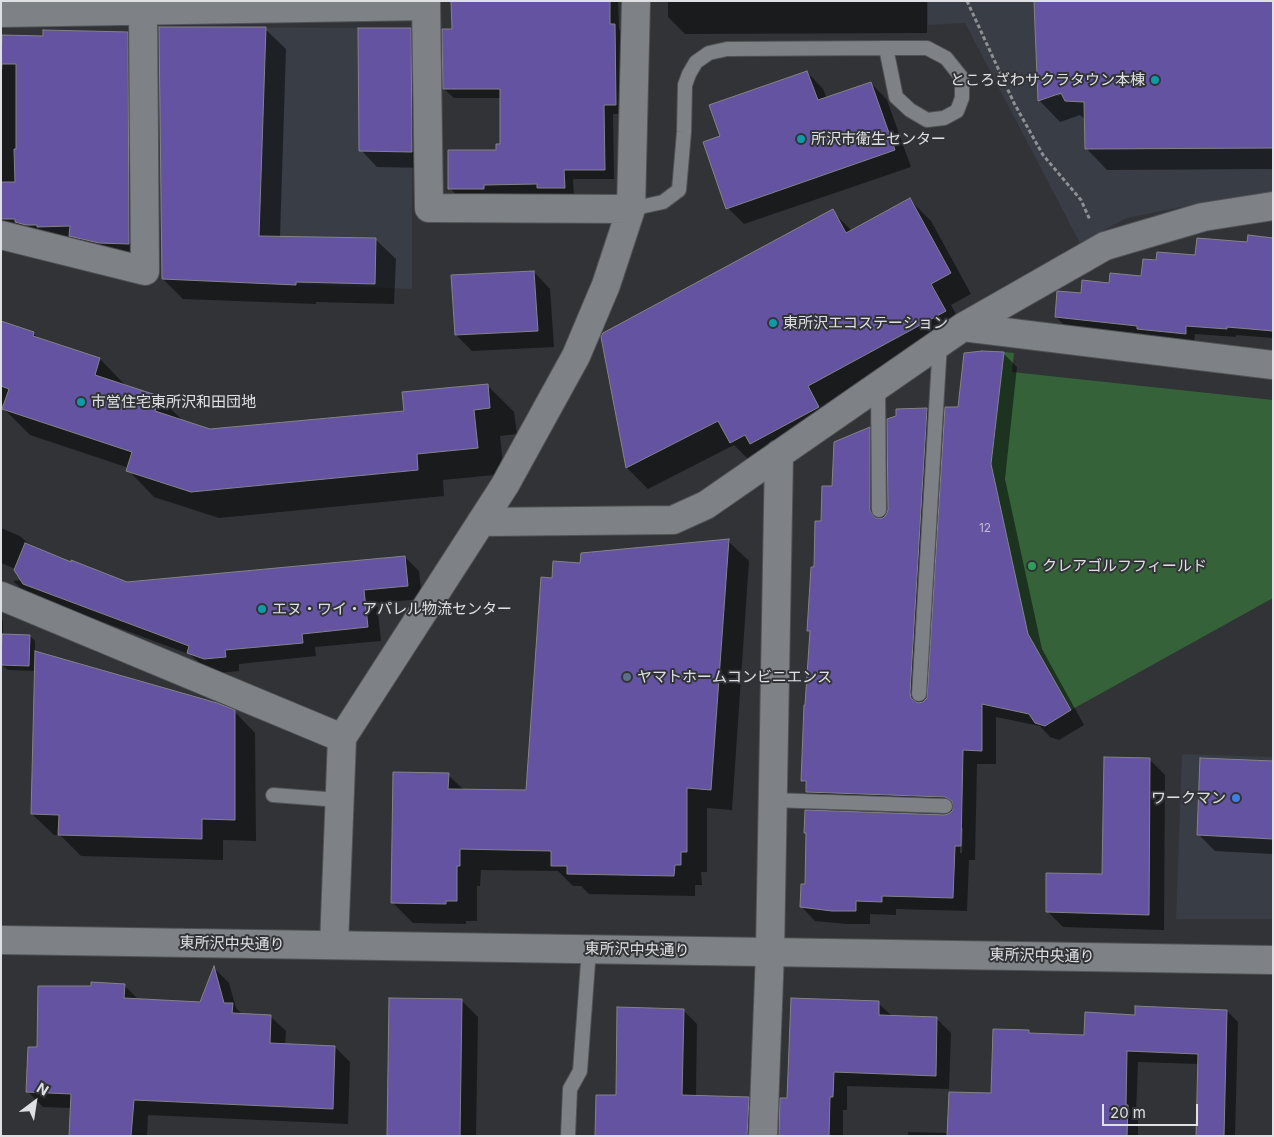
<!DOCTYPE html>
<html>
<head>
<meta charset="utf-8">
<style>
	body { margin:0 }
	#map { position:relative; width:1274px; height:1137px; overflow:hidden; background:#313337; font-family:Inter,sans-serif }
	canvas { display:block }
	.frame { position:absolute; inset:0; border:2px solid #dfe0e3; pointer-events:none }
	.north { position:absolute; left:10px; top:1077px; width:50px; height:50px; -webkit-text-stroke:4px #313337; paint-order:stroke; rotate:31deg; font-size:14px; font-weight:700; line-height:20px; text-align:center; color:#dfe0e3 }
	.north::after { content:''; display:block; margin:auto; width:18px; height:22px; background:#dfe0e3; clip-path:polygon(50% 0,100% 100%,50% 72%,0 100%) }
	.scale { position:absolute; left:1102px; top:1104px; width:96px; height:22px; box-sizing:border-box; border:2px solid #dfe0e3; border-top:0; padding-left:6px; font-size:15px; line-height:18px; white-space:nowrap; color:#dfe0e3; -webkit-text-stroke:4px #313337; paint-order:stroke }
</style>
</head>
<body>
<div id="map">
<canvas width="1274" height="1137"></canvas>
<div class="frame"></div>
<div class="north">N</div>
<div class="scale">20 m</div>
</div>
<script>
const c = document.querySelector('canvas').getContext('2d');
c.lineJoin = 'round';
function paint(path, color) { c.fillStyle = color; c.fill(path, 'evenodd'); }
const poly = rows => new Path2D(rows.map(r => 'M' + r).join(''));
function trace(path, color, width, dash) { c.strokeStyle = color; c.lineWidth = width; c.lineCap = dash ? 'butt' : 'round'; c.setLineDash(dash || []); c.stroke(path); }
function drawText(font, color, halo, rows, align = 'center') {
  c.font = font + ' Inter,"Noto Sans JP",sans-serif'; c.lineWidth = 4; c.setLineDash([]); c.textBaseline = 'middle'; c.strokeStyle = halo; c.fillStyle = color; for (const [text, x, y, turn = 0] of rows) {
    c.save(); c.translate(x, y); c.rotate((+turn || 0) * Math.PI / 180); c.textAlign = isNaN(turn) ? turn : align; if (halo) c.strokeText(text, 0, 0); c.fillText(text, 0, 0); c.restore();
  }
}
const built = poly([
	[928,1,1273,1,1273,193,1216,200,1127,218,1080,243,965,23,928,25],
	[155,27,412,28,412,289,162,279],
	[1182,754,1273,757,1273,919,1176,919]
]);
const green = poly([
	[1004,352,1014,353,1012,372,1273,400,1273,598,1071,710,1028,634,991,464]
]);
const shadow = poly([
	[453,1,618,1,619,29,624,35,625,114,613,114,614,179,573,179,574,197,548,197,544,194,493,194,493,198,459,198,450,188,497,151,501,145,501,98,454,98,444,89,453,30],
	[668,1,927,1,927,33,685,34,668,17],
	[1273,1,1273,169,1107,170,1086,148,1086,120,1080,115,1060,122,1039,100],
	[1068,92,1057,96,1057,93],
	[265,29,286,49,280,237,375,239,396,259,394,304,316,302,316,304,183,299,163,279],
	[410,30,427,46,428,168,377,167,361,150],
	[127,33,138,43,139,254,110,253,81,246,72,236,49,237,12,230,1,219,1,69,3,69,3,36,44,37],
	[807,72,823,89,827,99,871,83,887,100,911,167,744,224,728,208],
	[910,200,931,221,971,294,951,305,966,333,752,463,734,445,648,489,627,468,602,337,832,211,852,231],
	[1273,249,1273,338,1236,335,1236,337,1195,334,1194,342,1147,337,1144,334,1065,326,1056,317,1082,294,1111,284,1142,277,1157,262],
	[534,272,550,289,554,347,472,351,456,335],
	[1,323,33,333,39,339,100,359,127,387,159,397,183,421,210,430,405,412,487,385,514,412,517,434,500,436,504,474,443,480,444,496,219,518,154,497,128,470,129,468,30,435,4,409,5,405,1,403],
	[1003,353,1017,367,1005,479,1042,649,1084,725,1059,740,1050,737,1040,726,996,717,996,764,977,764,975,860,969,860,967,911,896,909,896,915,870,914,870,924,847,924,815,921,801,906,807,885,808,835,805,832,945,816,950,815,953,811,821,806,807,792,807,785,802,780,812,634,808,631,822,522,833,487,869,428,883,442,884,519,887,515,927,409,941,423,924,702,927,700,959,408],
	[960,828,963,828,962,853,960,853],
	[1,528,20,536,32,547,127,584,405,557,419,571,422,599,377,603,381,641,315,647,316,656,239,664,239,671,219,673,203,666,191,655,26,593,13,581,33,579,18,570,1,563],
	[728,541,749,561,732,810,707,808,707,872,701,872,702,885,695,885,695,896,589,894,581,886,573,886,558,871,481,870,480,886,477,886,477,921,466,921,466,924,413,923,392,902,448,775,464,790,528,792,553,579,581,564],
	[1,619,3,621,3,635,30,636,35,641,35,652,217,704,234,711,255,733,256,841,223,840,223,860,81,856,60,835,54,835,32,814,36,671,8,670,1,664],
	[1149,759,1165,775,1164,930,1063,927,1047,911,1103,875],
	[1273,762,1273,854,1215,851,1199,835],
	[215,969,229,983,236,1008,243,1015,270,1016,286,1031,285,1045,335,1047,350,1062,348,1124,148,1115,147,1136,71,1136,72,1108,43,1107,27,1091,38,1049,92,988,124,985,139,1000,201,1003],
	[462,1001,478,1017,476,1136,388,1136],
	[878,1003,893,1017,937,1019,951,1033,949,1089,847,1086,847,1110,843,1110,843,1136,780,1136,788,1100],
	[683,1010,697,1024,696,1097,748,1099,762,1112,761,1136,596,1136,617,1096],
	[1227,1011,1238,1022,1235,1136,1197,1136,1199,1064,1138,1062,1136,1115,1138,1117,1138,1136,908,1136,908,1132,949,1133,992,1094,1029,1031,1033,1035,1085,1037,1136,1016]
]);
const building = poly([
	[451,1,610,1,610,24,615,24,616,105,604,105,605,170,564,170,565,188,537,188,537,184,484,185,484,189,448,189,448,150,496,150,496,144,500,144,500,89,443,89,442,29,452,29,451,1],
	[1034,1,1273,1,1273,148,1085,149,1084,102,1065,101,1061,93,1038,101,1034,1],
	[159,27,266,27,259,236,376,238,375,284,296,282,296,285,162,279,159,27],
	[358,28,411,28,412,152,359,151,358,28],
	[43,30,128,32,129,244,99,243,69,236,70,226,37,227,37,225,26,225,15,222,15,219,1,219,1,182,15,182,14,149,16,149,16,64,1,64,2,35,43,36,43,30],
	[807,71,818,100,871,82,895,150,726,209,703,142,720,136,709,105,807,71],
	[910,198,951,273,931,284,946,311,808,386,819,407,750,444,745,435,730,443,718,421,626,468,601,337,603,333,833,209,846,233,910,198],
	[1248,235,1273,238,1273,331,1227,327,1227,329,1186,326,1186,334,1137,329,1137,326,1055,317,1057,291,1081,293,1082,280,1109,283,1110,273,1141,276,1143,259,1156,260,1157,252,1195,255,1197,238,1247,242,1248,235],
	[534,271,538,331,455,335,451,275,534,271],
	[1,321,34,332,33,336,100,358,95,375,159,396,155,411,210,429,404,411,402,392,488,384,490,408,474,410,478,448,417,454,418,470,191,492,126,471,132,452,2,409,9,389,1,386,1,321],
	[982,351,1004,352,991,464,1028,634,1071,710,1045,726,1035,723,1029,714,982,704,982,751,963,750,961,846,955,846,953,898,882,896,882,902,856,901,856,911,832,911,800,907,801,884,805,884,806,833,804,833,805,810,945,815,950,813,953,810,952,801,945,797,806,792,806,781,801,781,804,705,805,705,810,631,807,631,811,567,814,567,815,521,821,521,822,486,832,486,834,442,870,427,870,511,875,518,883,518,886,515,888,510,887,419,896,416,896,409,927,408,910,693,911,698,918,703,923,702,927,698,945,407,958,407,964,353,982,351],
	[729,539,711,790,687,788,687,852,681,852,681,865,675,865,674,876,567,874,567,866,551,866,551,851,460,849,460,866,457,866,457,901,446,901,446,904,391,903,393,772,449,773,448,789,526,790,541,577,552,578,553,561,580,563,581,553,729,539],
	[25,543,71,562,71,560,127,582,405,556,408,586,364,590,368,627,302,634,303,643,225,650,226,657,204,659,187,653,189,646,23,584,14,570,25,543],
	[2,634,30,635,29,666,1,665,2,634],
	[35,651,217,703,235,710,235,820,202,819,202,839,58,835,59,815,31,814,35,651],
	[1104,757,1150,758,1149,915,1046,912,1046,873,1102,874,1104,757],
	[1200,758,1273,761,1273,839,1197,835,1200,758],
	[214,966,224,1003,233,1003,232,1013,271,1015,270,1043,335,1046,333,1109,134,1100,131,1136,69,1136,71,1094,26,1092,28,1047,37,1047,38,986,91,986,91,982,125,984,124,998,200,1002,214,966],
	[389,998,462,999,460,1136,387,1136,389,998],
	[791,998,879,1001,879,1015,937,1017,936,1076,834,1072,833,1097,830,1097,829,1136,779,1136,780,1098,787,1098,791,998],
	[1135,1006,1227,1010,1224,1136,1196,1136,1198,1054,1127,1051,1126,1105,1128,1105,1127,1136,947,1136,949,1092,991,1093,993,1029,1029,1030,1029,1033,1084,1035,1085,1012,1135,1015,1135,1006],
	[617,1007,684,1009,682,1095,749,1097,747,1136,595,1136,596,1095,616,1095,617,1007]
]);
const path = poly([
	[967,1,1014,103,1043,155,1081,200,1090,220]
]);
const service = poly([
	[631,209,663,202,679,190,684,132,685,85,689,74,696,62,709,53,727,49,886,48,927,48,946,58,962,78,962,98,957,111,944,118,927,120,910,110,896,97,886,48],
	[878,384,879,510],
	[919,694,940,343],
	[273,795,339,800],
	[772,800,945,806],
	[568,1136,570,1089,580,1071,589,949]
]);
const minor = poly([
	[426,1,429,208,631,209],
	[1,13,426,6],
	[1,235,145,271,143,11],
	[963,327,1273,365],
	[481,522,673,520,706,505,963,327,1105,246,1203,217,1273,206],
	[1,596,342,738],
	[334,945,342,738,505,485,576,356,606,285,631,209,636,1],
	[763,1136,770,952,779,454]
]);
const tertiary = poly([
	[1,940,1273,960]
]);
const markers = [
	[1155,80,5,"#0f9aa8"],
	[801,139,5,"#0f9aa8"],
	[773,323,5,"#0f9aa8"],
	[81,402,5,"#0f9aa8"],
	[1032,566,5,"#2e9e5b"],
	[262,609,5,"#0f9aa8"],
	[627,677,5,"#5c6f8a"],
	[1236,798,5,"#3f7fe0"]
];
const numberNames = [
	["12",985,528]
];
const poiNames = [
	["ところざわサクラタウン本棟",1145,80,"right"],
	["所沢市衛生センター",811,139],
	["東所沢エコステーション",783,323],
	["市営住宅東所沢和田団地",91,402],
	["クレアゴルフフィールド",1042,566],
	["エヌ・ワイ・アパレル物流センター",272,609],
	["ヤマトホームコンビニエンス",637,677],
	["ワークマン",1226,798,"right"]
];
const streetNames = [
	["東所沢中央通り",232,944,1],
	["東所沢中央通り",637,950,1],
	["東所沢中央通り",1042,956,1]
];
paint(built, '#383d46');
paint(green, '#36623a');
paint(shadow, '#0007');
paint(building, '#6353a1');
trace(building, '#848388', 1);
trace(service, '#505255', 16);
trace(minor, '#505255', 30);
trace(tertiary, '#505255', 30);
trace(path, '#8f9094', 3, [4, 2.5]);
trace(service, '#7e8186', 14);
trace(minor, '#7e8186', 28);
trace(tertiary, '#7e8186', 28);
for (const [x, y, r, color] of markers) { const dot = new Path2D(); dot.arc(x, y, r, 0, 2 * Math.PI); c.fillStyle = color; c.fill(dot); trace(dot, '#313337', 2); }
drawText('12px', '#c0bdd2', null, numberNames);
drawText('15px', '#dfe0e3', '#313337', poiNames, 'left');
drawText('15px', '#dfe0e3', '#313337', streetNames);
</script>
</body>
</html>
